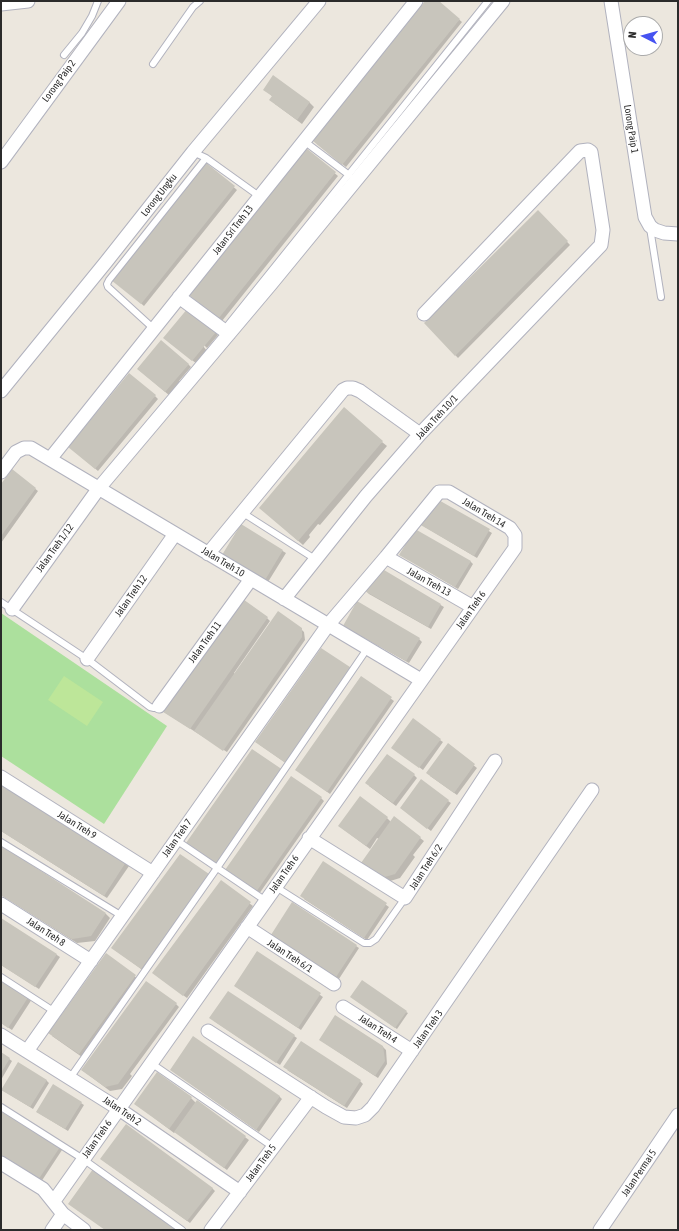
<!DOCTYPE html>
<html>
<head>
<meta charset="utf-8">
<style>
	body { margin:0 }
	#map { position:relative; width:679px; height:1231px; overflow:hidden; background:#ece7de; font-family:"Asap Condensed",sans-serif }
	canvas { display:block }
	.frame { position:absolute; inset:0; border:2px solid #2b2b2b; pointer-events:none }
	.north { position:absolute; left:623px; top:16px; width:40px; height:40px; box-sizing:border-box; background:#fff; border:1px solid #aaa; border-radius:50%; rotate:276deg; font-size:11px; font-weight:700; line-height:16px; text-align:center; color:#2b2b2b }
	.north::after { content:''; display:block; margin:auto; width:14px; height:18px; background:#4653f1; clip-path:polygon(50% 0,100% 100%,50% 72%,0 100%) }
</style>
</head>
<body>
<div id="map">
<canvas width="679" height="1231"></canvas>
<div class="frame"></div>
<div class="north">N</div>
</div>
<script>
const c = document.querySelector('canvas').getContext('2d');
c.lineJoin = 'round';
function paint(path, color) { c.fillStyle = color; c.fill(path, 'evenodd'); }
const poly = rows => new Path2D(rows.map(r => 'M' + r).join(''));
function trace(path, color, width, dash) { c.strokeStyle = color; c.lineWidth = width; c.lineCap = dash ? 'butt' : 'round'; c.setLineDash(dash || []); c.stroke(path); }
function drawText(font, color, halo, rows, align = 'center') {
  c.font = font + ' "Asap Condensed",sans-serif'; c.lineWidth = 3; c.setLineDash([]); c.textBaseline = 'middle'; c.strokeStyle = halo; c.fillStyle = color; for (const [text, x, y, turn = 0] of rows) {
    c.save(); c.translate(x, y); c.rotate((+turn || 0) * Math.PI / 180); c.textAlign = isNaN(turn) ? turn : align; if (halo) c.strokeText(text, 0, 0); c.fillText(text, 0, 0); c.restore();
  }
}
const green = poly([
	[1,613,167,726,104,824,1,756]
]);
const pitch = poly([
	[64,676,103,702,87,726,48,700]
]);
const shadow = poly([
	[426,1,437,1,462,22,346,167,317,144],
	[264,89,309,102,314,107,302,124,275,104,273,97],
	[306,149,338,176,222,321,193,298],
	[206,163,237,190,144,306,116,282],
	[538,211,570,245,458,358,425,323],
	[215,332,218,335,207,348,204,345,203,346,207,351,197,364,169,342],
	[188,364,191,367,179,381,181,383,170,396,138,369],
	[155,396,158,399,98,471,73,450],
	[382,442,387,446,320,525,318,524,309,535,310,537,303,545,265,512],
	[12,471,38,491,1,543,1,485],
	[436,499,492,533,477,558,420,524],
	[241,526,286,553,268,582,224,554],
	[401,555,470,561,473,564,458,589],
	[379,569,444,607,431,629,369,594,366,591],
	[267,618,270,621,234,673,235,674,301,629,304,632,305,640,227,752,164,712],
	[344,626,419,639,422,642,409,663,347,628],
	[352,670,355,672,290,766,260,745],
	[361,677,394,701,330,794,297,770],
	[440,740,443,742,423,770,396,750],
	[448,745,477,768,457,795,430,776],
	[414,775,417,778,396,806,369,786],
	[1,782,129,866,107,898,1,831],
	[321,798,324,801,259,894,226,870],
	[448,801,451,803,431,831,401,808],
	[387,818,391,822,394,818,424,841,413,855,415,857,400,878,387,882,367,867,379,839,377,838,370,849,343,829],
	[1,846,106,914,110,918,95,941,77,943,1,895],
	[323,862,389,907,367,940,304,899],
	[208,875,211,878,144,971,115,950],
	[221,882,253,906,187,998,157,976],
	[1,919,60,957,39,989,1,965],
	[274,940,356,946,359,948,337,982],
	[257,952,323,997,301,1030,235,986],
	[106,954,138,979,82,1057,52,1036],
	[1,979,32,999,12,1030,1,1023],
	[353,998,406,1012,408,1013,397,1029],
	[176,1004,179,1007,130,1074,132,1076,122,1089,110,1091,82,1070],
	[214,1021,294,1036,297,1038,280,1065],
	[320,1040,383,1047,386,1050,387,1064,378,1078],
	[1,1053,12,1061,1,1080],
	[287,1070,360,1081,363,1084,347,1108],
	[174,1072,279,1096,282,1099,259,1132],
	[46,1080,49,1083,33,1109,2,1090],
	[191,1098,196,1103,197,1102,249,1140,227,1170,175,1132,174,1133,136,1104],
	[81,1103,84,1105,68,1131,37,1112],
	[59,1147,62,1150,41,1182,1,1156],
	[105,1162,212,1188,215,1191,190,1223]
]);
const building = poly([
	[425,1,439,1,460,19,342,165,313,141],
	[273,75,310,102,297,120,269,100,272,96,263,90],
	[306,148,336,172,218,319,189,295],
	[205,162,235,186,141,304,111,280],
	[538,210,568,241,455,356,424,323],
	[188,308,216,332,192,361,163,338],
	[161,340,189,364,165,392,137,369],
	[129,373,156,395,95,469,68,447],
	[344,407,383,441,298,541,259,508],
	[12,469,36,488,1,536,1,484],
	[435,498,490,529,474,556,419,524],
	[241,524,283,550,265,580,222,555],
	[415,529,471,561,455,587,399,555],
	[379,567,441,604,428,627,365,591],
	[240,597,268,617,190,729,160,710],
	[357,601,420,638,406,661,343,626],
	[278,611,302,628,302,637,223,751,194,731],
	[321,648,353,669,287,764,255,742],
	[361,676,392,697,327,792,295,770],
	[413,718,441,739,419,768,391,748],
	[448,743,475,764,454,793,426,773],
	[252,749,283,770,217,865,186,843],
	[387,754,415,774,393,803,365,783],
	[291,776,322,797,256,892,225,870],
	[421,779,449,800,427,829,400,808],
	[1,781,126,862,104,896,1,831],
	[360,796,388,817,366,846,338,826],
	[394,816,421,837,395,874,381,878,361,863],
	[1,845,106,913,91,936,72,939,1,895],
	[180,854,209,874,141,969,111,948],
	[323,861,387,903,364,938,300,896],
	[221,880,251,902,183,996,152,973],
	[292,902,357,945,334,980,269,938],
	[1,918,57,954,35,987,1,965],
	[257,951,321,993,298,1028,234,986],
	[106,953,136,975,79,1054,48,1033],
	[1,978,29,996,8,1028,1,1023],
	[362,980,407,1011,395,1028,350,997],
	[146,981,177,1003,118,1084,105,1087,81,1070],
	[228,991,295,1035,276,1063,209,1018],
	[335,1015,383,1046,385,1061,375,1076,319,1040],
	[193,1036,280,1096,256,1130,170,1070],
	[301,1041,361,1080,344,1106,283,1067],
	[1,1052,10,1058,1,1073],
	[18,1062,47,1080,30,1107,1,1090],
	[157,1072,192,1097,169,1129,134,1104],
	[53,1084,82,1102,65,1129,36,1112],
	[197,1100,246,1136,224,1168,174,1132],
	[1,1109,60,1147,38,1180,1,1156],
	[126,1124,213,1188,187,1221,100,1159],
	[93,1169,177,1230,105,1230,68,1204]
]);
const service = poly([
	[64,55,82,33,92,16,98,1],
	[153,64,193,7,200,1],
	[304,141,349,175],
	[193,152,206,158,259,196],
	[650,228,661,297],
	[154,329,108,287,107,284,109,280,206,158],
	[224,330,488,1],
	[243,513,315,559],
	[1,602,87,659,150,707,154,708,159,706],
	[176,840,266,901],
	[1,842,122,916],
	[276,887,364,943,370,943,376,939,405,898],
	[1,977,55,1012],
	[151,1063,273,1147],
	[70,1078,217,868,367,649],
	[1,1107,83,1159,182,1230]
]);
const minor = poly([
	[611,1,645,217,650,226,655,230,664,233,678,234],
	[1,4,28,1],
	[1,162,119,1],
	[179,297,229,334],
	[1,391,106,262,193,152,319,1],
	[50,459,416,1],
	[1,472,16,452,24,448,31,448,421,680],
	[208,554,343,390,347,388,353,388,360,391,420,434],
	[386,557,473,607],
	[284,599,366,496,420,434,601,245,603,230,591,152,588,150,580,151,424,314],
	[12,609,99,488,271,284,503,1],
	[87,659,175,534],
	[159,706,251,579],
	[1,777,153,873],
	[309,838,405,898,495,761],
	[1,904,91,961],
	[247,927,334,984],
	[343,1007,412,1051],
	[208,1031,326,1107,344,1117,356,1118,365,1115,373,1107,592,790],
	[1,1035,119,1109,240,1192],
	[27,1051,328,625,386,557,439,492,449,492,510,528,515,535,515,548,54,1201],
	[1,1163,43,1189,63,1214,84,1230],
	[52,1230,63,1214],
	[211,1230,311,1097],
	[600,1230,678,1115]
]);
const streetNames = [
	["Lorong Paip 2",59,81,-54],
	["Lorong Paip 1",631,129,81],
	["Lorong Ungku",159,195,-52],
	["Jalan Sri Treh 13",233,230,-52],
	["Jalan Treh 10/1",437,417,-47],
	["Jalan Treh 14",484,513,31],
	["Jalan Treh 1/12",55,548,-54],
	["Jalan Treh 10",223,562,31],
	["Jalan Treh 13",429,582,29],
	["Jalan Treh 12",131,596,-55],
	["Jalan Treh 6",471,610,-55],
	["Jalan Treh 11",205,642,-54],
	["Jalan Treh 9",77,825,32],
	["Jalan Treh 7",177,838,-55],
	["Jalan Treh 6/2",426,867,-57],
	["Jalan Treh 6",284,874,-55],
	["Jalan Treh 8",46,932,33],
	["Jalan Treh 6/1",290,956,33],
	["Jalan Treh 4",378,1029,33],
	["Jalan Treh 3",428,1029,-55],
	["Jalan Treh 2",122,1111,34],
	["Jalan Treh 6",97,1139,-55],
	["Jalan Treh 5",261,1163,-53],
	["Jalan Permai 5",639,1173,-56]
];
paint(green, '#ace09d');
paint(pitch, '#bde699');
paint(shadow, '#0003');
paint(building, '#c8c5bc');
trace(service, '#b1b2be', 8);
trace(minor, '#b1b2be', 15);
trace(service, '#fff', 6);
trace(minor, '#fff', 13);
drawText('10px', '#2b2b2b', '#fff', streetNames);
</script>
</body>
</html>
